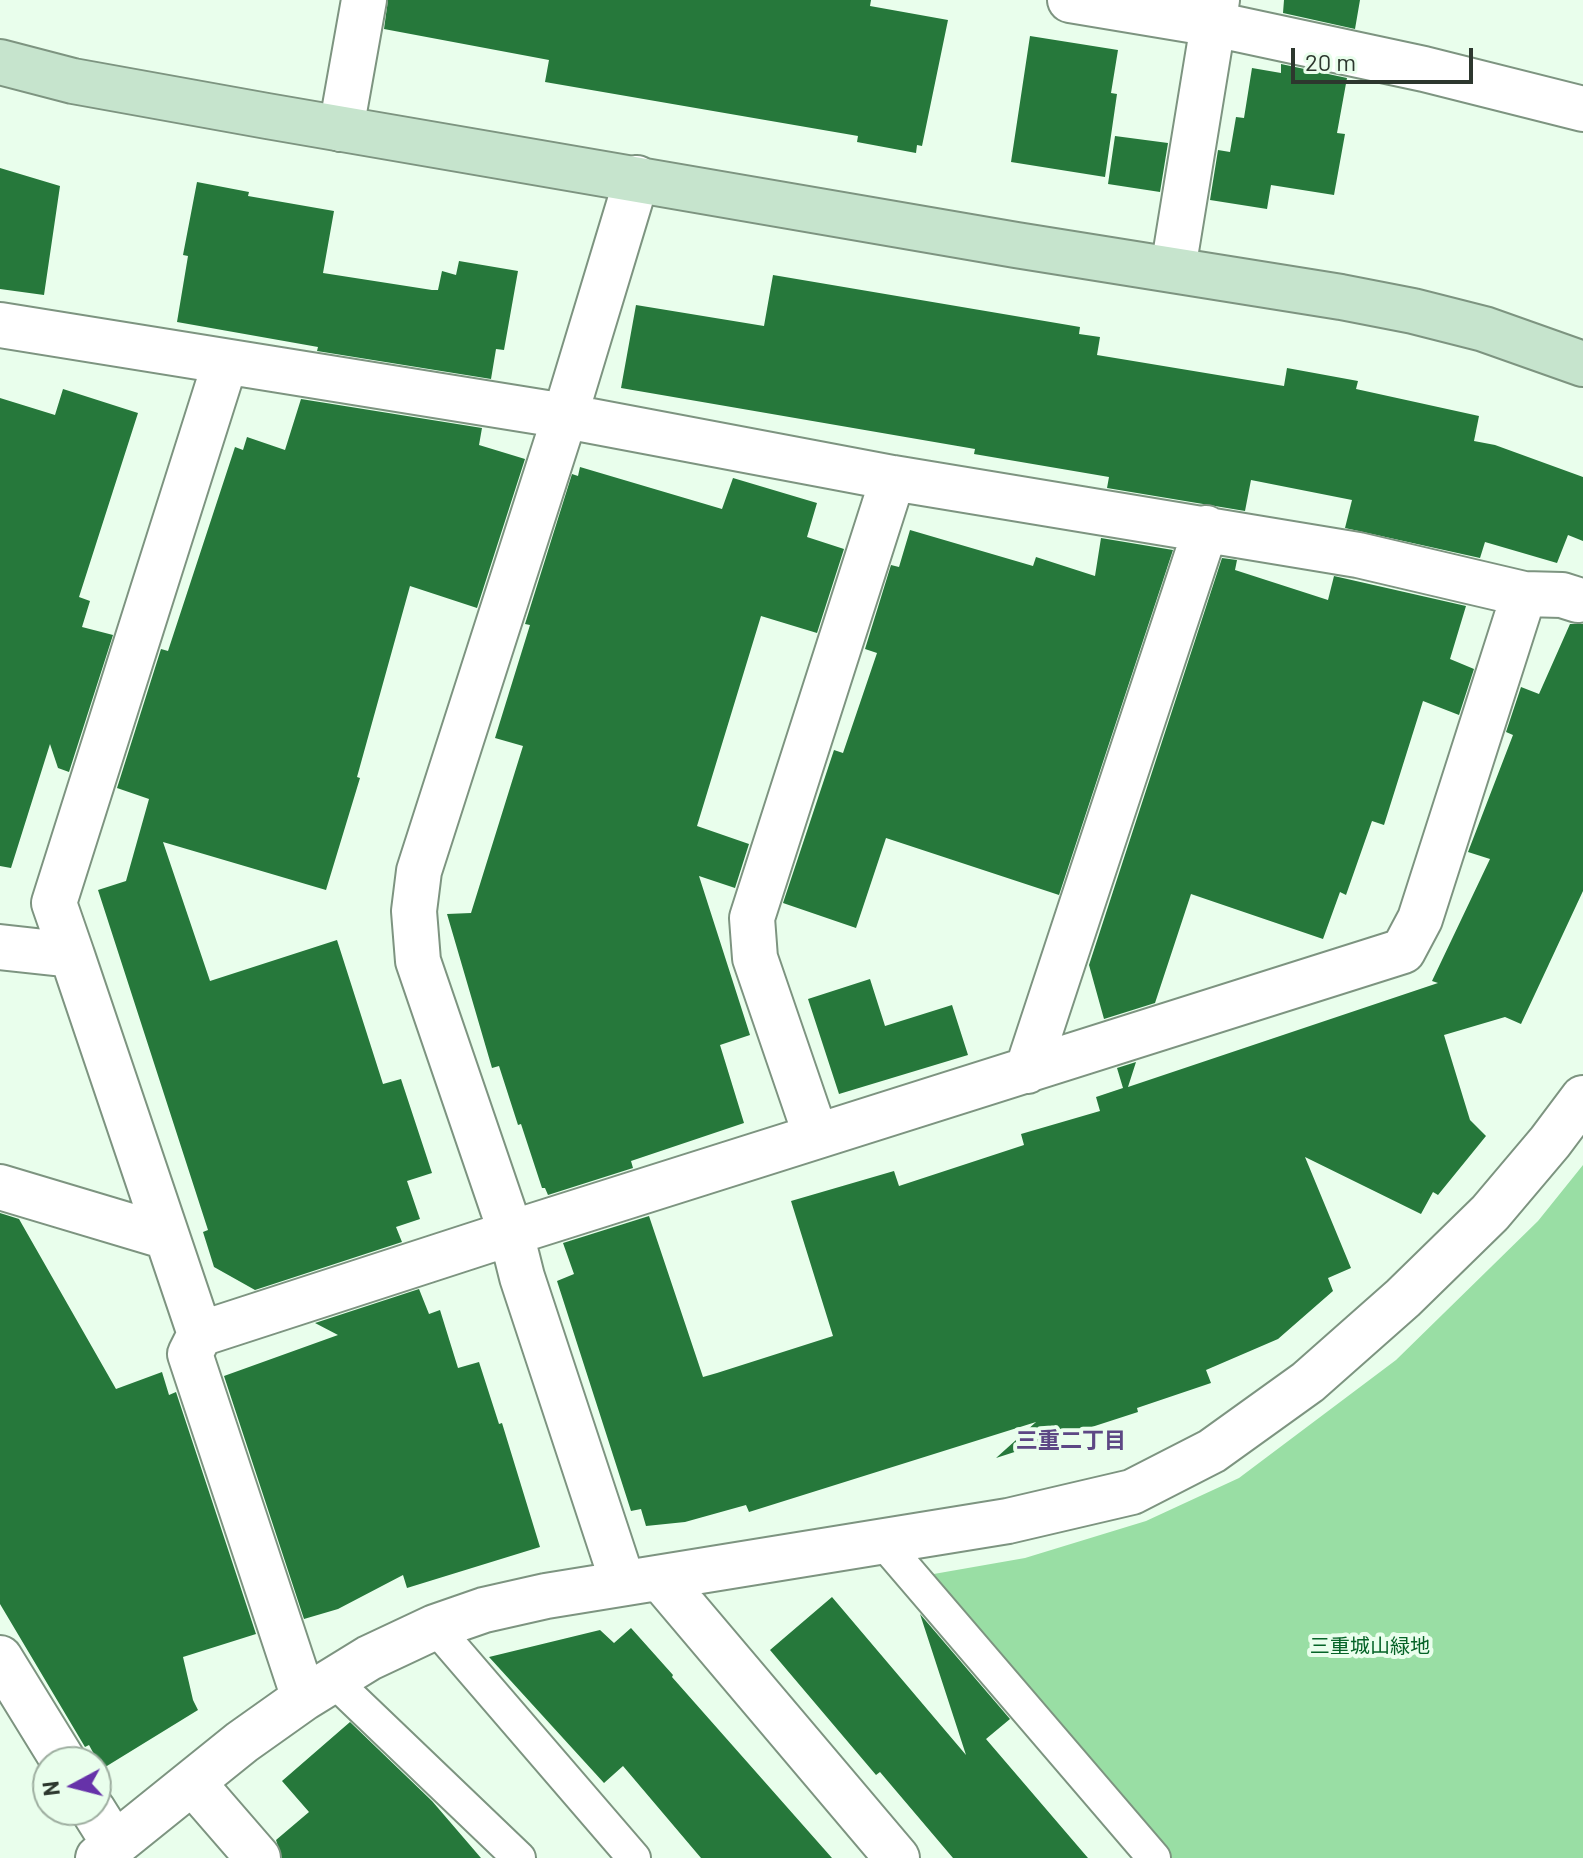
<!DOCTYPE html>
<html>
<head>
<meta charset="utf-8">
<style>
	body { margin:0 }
	#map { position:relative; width:1583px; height:1858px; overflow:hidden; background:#e9feec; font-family:Barlow,sans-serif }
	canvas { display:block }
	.north { position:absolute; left:32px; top:1746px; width:80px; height:80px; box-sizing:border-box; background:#e9feec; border:2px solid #9eaea0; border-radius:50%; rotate:263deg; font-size:22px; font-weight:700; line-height:32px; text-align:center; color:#2d372e }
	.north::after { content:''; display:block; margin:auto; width:28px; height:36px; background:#6632a9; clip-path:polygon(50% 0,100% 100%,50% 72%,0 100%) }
	.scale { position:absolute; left:1291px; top:48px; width:182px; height:36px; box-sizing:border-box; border:4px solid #2d372e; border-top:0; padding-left:10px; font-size:24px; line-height:28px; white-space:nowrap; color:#2d372e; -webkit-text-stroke:6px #e9feec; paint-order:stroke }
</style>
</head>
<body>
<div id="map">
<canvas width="1583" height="1858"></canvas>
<div class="north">N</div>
<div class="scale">20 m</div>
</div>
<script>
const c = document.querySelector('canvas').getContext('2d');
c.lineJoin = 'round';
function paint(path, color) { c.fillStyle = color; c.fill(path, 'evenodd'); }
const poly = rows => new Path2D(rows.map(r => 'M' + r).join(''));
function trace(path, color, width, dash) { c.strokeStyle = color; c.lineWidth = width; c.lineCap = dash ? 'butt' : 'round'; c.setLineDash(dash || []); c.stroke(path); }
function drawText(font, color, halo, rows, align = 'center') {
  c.font = font + ' Barlow,"Noto Sans JP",sans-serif'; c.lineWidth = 8; c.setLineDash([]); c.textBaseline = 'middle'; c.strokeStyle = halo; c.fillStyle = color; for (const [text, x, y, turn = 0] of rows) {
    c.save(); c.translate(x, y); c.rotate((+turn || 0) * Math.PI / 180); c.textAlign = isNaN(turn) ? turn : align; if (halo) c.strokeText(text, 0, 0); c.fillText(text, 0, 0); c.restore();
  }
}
const green = poly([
	[1583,1165,1583,1858,1171,1858,928,1575,1025,1558,1146,1521,1239,1478,1396,1360,1538,1221]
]);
const building = poly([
	[388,0,871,0,870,6,948,20,922,146,917,145,916,153,857,142,858,136,545,82,549,60,384,29],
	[1284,0,1360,0,1355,29,1283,13],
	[1030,36,1118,50,1111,93,1117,94,1105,177,1011,162],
	[1281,64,1347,78,1337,133,1345,134,1334,195,1271,185,1267,209,1210,200,1218,150,1230,152,1236,117,1244,118,1252,68,1281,73],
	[1115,136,1168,143,1160,192,1108,184],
	[0,168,60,186,44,295,0,289],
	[197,182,249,192,248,196,334,211,323,273,432,290,438,290,442,271,456,275,459,261,518,271,504,350,496,349,491,379,317,351,318,347,177,322,188,256,183,255],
	[773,275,1080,327,1079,334,1100,337,1097,355,1284,386,1287,368,1358,381,1356,389,1479,416,1474,441,1495,445,1583,477,1583,541,1568,535,1557,563,1485,542,1480,558,1345,528,1352,500,1251,480,1245,511,1107,488,1109,477,974,454,975,449,621,388,636,305,764,326],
	[63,389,138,413,79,597,90,601,82,627,113,635,69,772,58,768,50,744,11,868,0,866,0,398,55,415],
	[301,399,482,428,479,445,525,459,477,608,410,586,357,777,360,778,326,890,163,842,210,981,337,940,383,1084,401,1079,432,1173,407,1181,420,1219,396,1227,402,1242,255,1290,214,1267,203,1232,208,1230,98,890,126,881,149,799,117,788,161,649,168,651,235,447,243,450,247,437,285,450],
	[580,467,722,509,733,478,817,503,807,537,844,549,817,633,761,616,697,826,749,844,735,888,699,876,750,1035,720,1045,744,1123,631,1161,633,1168,548,1195,545,1188,542,1188,521,1124,518,1125,499,1066,492,1068,447,914,471,913,523,746,495,738,530,625,525,624,572,474,578,476],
	[910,530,1033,566,1036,557,1095,576,1101,538,1173,550,1059,895,886,838,856,928,783,903,834,750,843,753,877,653,865,649,891,565,899,567],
	[1222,558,1237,560,1235,570,1328,600,1334,576,1466,606,1450,659,1474,669,1459,715,1423,701,1384,825,1372,821,1346,895,1340,892,1323,939,1191,894,1155,1003,1104,1019,1089,965],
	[1570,624,1583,624,1583,891,1521,1024,1505,1017,1444,1035,1470,1120,1486,1136,1438,1195,1433,1192,1421,1214,1305,1157,1351,1268,1328,1278,1333,1291,1278,1339,1206,1370,1211,1383,1137,1408,1138,1412,996,1458,1036,1422,749,1512,746,1505,685,1522,646,1526,641,1509,631,1511,557,1281,574,1274,563,1243,649,1216,703,1377,717,1373,833,1336,791,1201,894,1171,899,1186,1024,1145,1021,1134,1100,1111,1096,1097,1123,1088,1117,1068,1136,1062,1128,1087,1438,983,1432,981,1490,859,1468,852,1513,735,1506,732,1521,687,1539,694],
	[870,979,885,1026,952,1005,968,1055,839,1094,808,999],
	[0,1213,19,1219,116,1389,162,1372,169,1395,176,1392,256,1634,183,1657,193,1700,198,1710,102,1769,89,1745,85,1747,0,1604],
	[419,1289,429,1314,440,1310,458,1368,479,1362,499,1424,502,1423,540,1547,407,1588,403,1575,338,1609,304,1619,224,1376,338,1335,315,1323],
	[832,1597,966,1755,920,1614,1010,1719,986,1739,1088,1858,953,1858,880,1772,876,1775,770,1650],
	[631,1628,673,1675,672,1677,832,1858,701,1858,623,1766,604,1783,489,1657,600,1630,614,1643],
	[350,1722,432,1801,481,1858,282,1858,276,1840,309,1812,282,1781]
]);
const lane = poly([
	[883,1542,1154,1858],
	[435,1627,634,1858],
	[333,1680,519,1858]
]);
const street = poly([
	[1070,0,1214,24,1424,69,1583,109],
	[341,129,364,0],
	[1173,269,1217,0],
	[0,325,565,416,893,478,1358,555,1524,594,1562,595,1578,600],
	[0,947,72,955,200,1334,190,1354,304,1698],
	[72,955,54,903,225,363],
	[1027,1071,1206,528],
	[816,1136,755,958,752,918,893,478],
	[0,1187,167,1237],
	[200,1334,511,1233,1403,951,1420,919,1524,594],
	[660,1578,897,1858],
	[623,1583,522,1277,511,1233,418,961,414,911,419,871,565,416,637,178],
	[0,1658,64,1762],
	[193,1783,258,1858],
	[93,1810,115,1845],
	[98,1858,242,1742,304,1698,369,1658,435,1627,484,1610,546,1596,1008,1521,1132,1492,1212,1451,1308,1382,1403,1298,1490,1213,1550,1142,1583,1098]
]);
const secondary = poly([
	[0,62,73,81,267,116,1016,245,1341,297,1413,311,1484,329,1583,364]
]);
const parkNames = [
	["三重城山緑地",1370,1646]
];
const neighbourhoodNames = [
	["三重二丁目",1071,1441]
];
paint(green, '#99dea4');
paint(building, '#26783b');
trace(lane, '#7d9480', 36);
trace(street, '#7d9480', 48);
trace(secondary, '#7d9480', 48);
trace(lane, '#fff', 32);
trace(street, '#fff', 44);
trace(secondary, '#c6e4cd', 44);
drawText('20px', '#056327', '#e9feec', parkNames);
drawText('bold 22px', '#5d4784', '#e9feec', neighbourhoodNames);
</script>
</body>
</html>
